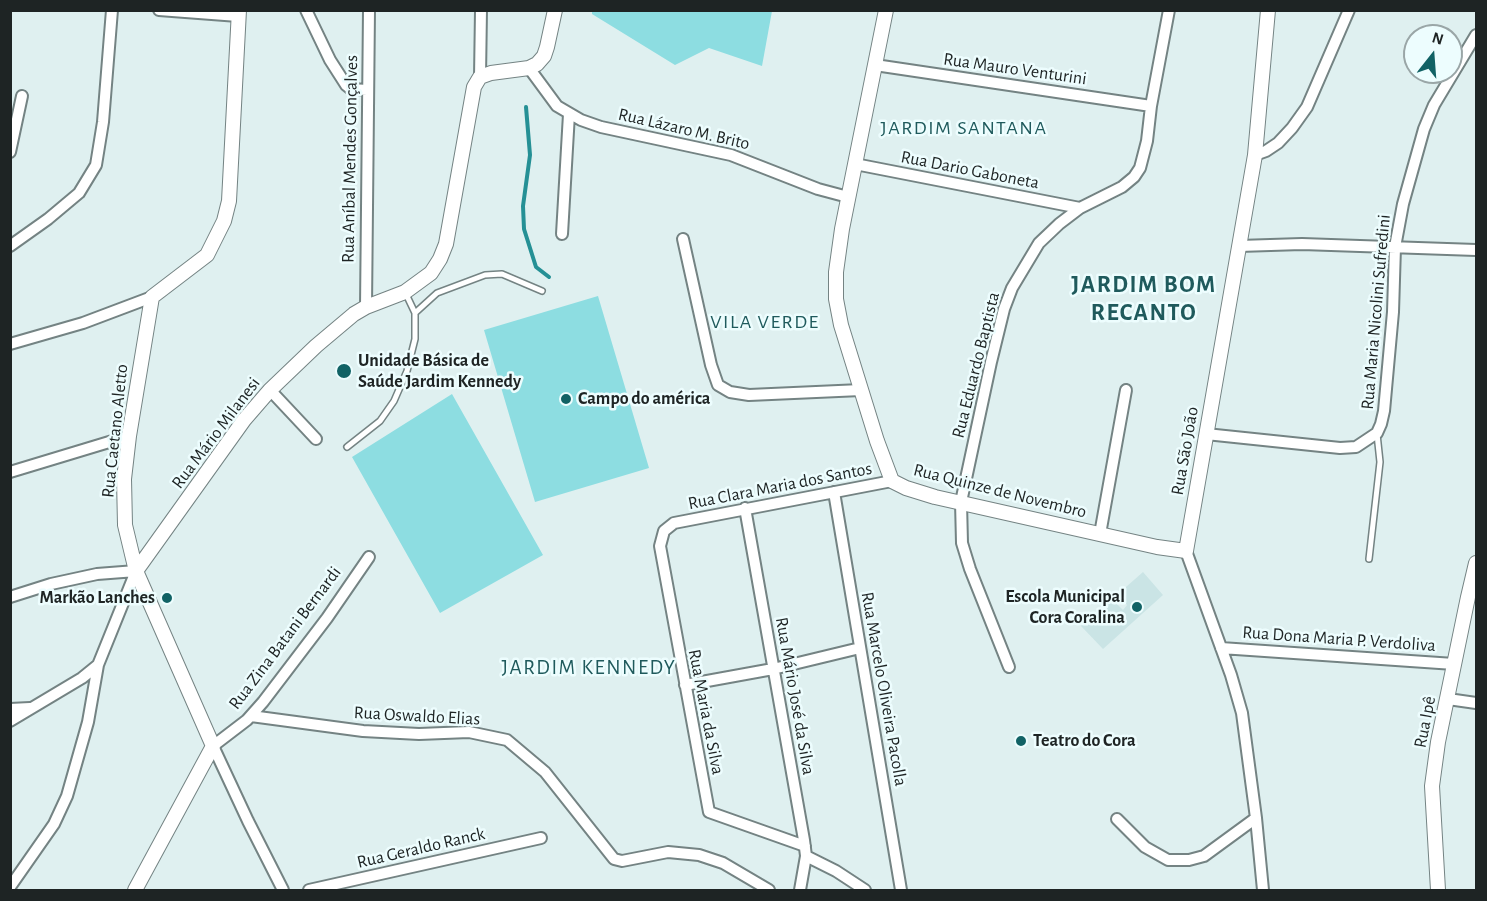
<!DOCTYPE html>
<html>
<head>
<meta charset="utf-8">
<style>
	body { margin:0 }
	#map { position:relative; width:1487px; height:901px; overflow:hidden; background:#dff0f0; font-family:"Alegreya Sans",sans-serif }
	canvas { display:block }
	.frame { position:absolute; inset:0; border:12px solid #1e2424; pointer-events:none }
	.north { position:absolute; left:1403px; top:24px; width:60px; height:60px; box-sizing:border-box; background:#edfdfe; border:2px solid #9aa6a7; border-radius:50%; rotate:17deg; font-size:16px; font-weight:700; line-height:24px; text-align:center; color:#1e2424 }
	.north::after { content:''; display:block; margin:auto; width:21px; height:27px; background:#116265; clip-path:polygon(50% 0,100% 100%,50% 72%,0 100%) }
</style>
</head>
<body>
<div id="map">
<canvas width="1487" height="901"></canvas>
<div class="frame"></div>
<div class="north">N</div>
</div>
<script>
const c = document.querySelector('canvas').getContext('2d');
c.lineJoin = 'round';
function paint(path, color) { c.fillStyle = color; c.fill(path, 'evenodd'); }
const poly = rows => new Path2D(rows.map(r => 'M' + r).join(''));
function trace(path, color, width, dash) { c.strokeStyle = color; c.lineWidth = width; c.lineCap = dash ? 'butt' : 'round'; c.setLineDash(dash || []); c.stroke(path); }
function drawText(font, color, halo, rows, align = 'center') {
  c.font = font + ' "Alegreya Sans",sans-serif'; c.lineWidth = 5; c.setLineDash([]); c.textBaseline = 'middle'; c.strokeStyle = halo; c.fillStyle = color; for (const [text, x, y, turn = 0] of rows) {
    c.save(); c.translate(x, y); c.rotate((+turn || 0) * Math.PI / 180); c.textAlign = isNaN(turn) ? turn : align; if (halo) c.strokeText(text, 0, 0); c.fillText(text, 0, 0); c.restore();
  }
}
const built = poly([
	[1143,572,1163,595,1103,649,1081,626,1111,598,1123,610,1127,605,1118,594]
]);
const green = poly([
	[592,11,772,10,772,11,762,66,709,48,675,65,592,14],
	[598,296,649,468,535,502,484,330],
	[452,394,543,555,440,613,352,457]
]);
const stream = poly([
	[526,107,530,155,523,206,524,229,536,267,549,277]
]);
const service = poly([
	[415,313,437,293,485,275,502,274,542,291],
	[347,447,380,421,394,401,407,371,415,339,415,313,405,292],
	[1369,559,1380,462,1377,434]
]);
const minor = poly([
	[159,10,238,16],
	[306,10,330,60,346,85,351,89,367,90],
	[875,65,1151,106],
	[529,68,557,106,581,120,601,127,731,155,818,189,848,197],
	[480,77,481,10],
	[10,152,22,96],
	[1255,155,1266,151,1278,143,1292,128,1307,107,1349,10],
	[855,164,1080,208],
	[562,234,569,114],
	[683,239,711,365,718,385,730,392,749,395,861,390],
	[10,246,48,219,79,193,96,165,103,122,112,10],
	[1239,246,1302,244,1476,250],
	[366,307,369,10],
	[10,344,83,323,152,297],
	[270,390,316,439],
	[1206,434,1340,448,1356,447,1377,433,1381,424,1384,411,1393,312,1395,247,1403,204,1424,129,1434,105,1476,35],
	[10,472,129,436],
	[834,492,901,890],
	[745,508,804,840,806,856,800,890],
	[1100,534,1126,390],
	[1186,551,1231,675,1242,713,1256,818,1263,890],
	[10,597,51,584,97,574,136,571,98,665,88,722,67,796,54,824,10,887],
	[1221,648,1454,664],
	[1009,667,970,569,962,543,961,502,991,362,1004,309,1012,288,1039,243,1059,224,1080,208,1122,187,1134,177,1140,168,1147,141,1151,106,1169,10],
	[685,685,773,669,860,648],
	[1448,699,1476,703],
	[10,709,30,708],
	[251,716,363,731,419,734,469,732,507,740,545,772,614,859,622,861,668,852,699,855,723,863,769,890],
	[10,721,82,678,98,665],
	[1117,819,1145,847,1168,860,1189,860,1204,856,1256,818],
	[805,846,709,812,660,546,664,531,674,523,892,481],
	[806,856,836,871,865,890],
	[283,890,248,821,213,746,247,720,263,702,327,618,369,557],
	[309,890,541,838]
]);
const tertiary = poly([
	[886,10,842,229,836,272,836,299,841,325,877,441,892,481,906,488,935,497,1157,547,1186,551,1255,155,1268,10],
	[136,571,244,420,270,390,316,346,354,314,366,307,405,292,431,273,440,259,446,244,474,87,480,77,491,73,529,68,537,64,544,56,547,47,555,10],
	[135,890,213,746,136,571,125,525,124,479,129,436,152,297,207,255,224,221,229,201,239,10],
	[1438,890,1432,786,1438,742,1468,597,1476,563]
]);
const markers = [
	[344,371,8,"#116265"],
	[566,399,6,"#116265"],
	[167,598,6,"#116265"],
	[1137,607,6,"#116265"],
	[1021,741,6,"#116265"]
];
const streetNames = [
	["Rua Mauro Venturini",1015,69,8],
	["Rua Lázaro M. Brito",684,129,13],
	["Rua Aníbal Mendes Gonçalves",350,159,-89],
	["Rua Dario Gaboneta",970,170,11],
	["Rua Maria Nicolini Sufredini",1376,312,-85],
	["Rua Eduardo Baptista",976,365,-76],
	["Rua Caetano Aletto",115,431,-84],
	["Rua Mário Milanesi",216,433,-53],
	["Rua São João",1185,451,-80],
	["Rua Clara Maria dos Santos",780,486,-11],
	["Rua Quinze de Novembro",1000,491,14],
	["Rua Zina Batani Bernardi",285,638,-53],
	["Rua Dona Maria P. Verdoliva",1339,639,4],
	["Rua Marcelo Oliveira Pacolla",884,689,80],
	["Rua Mário José da Silva",795,696,80],
	["Rua Maria da Silva",706,712,79],
	["Rua Oswaldo Elias",417,716,3],
	["Rua Ipê",1425,722,-79],
	["Rua Geraldo Ranck",421,848,-13]
];
const poiNames = [
	["Unidade Básica de",358,361],
	["Saúde Jardim Kennedy",358,382],
	["Campo do américa",578,399],
	["Escola Municipal",1125,597,"right"],
	["Cora Coralina",1125,618,"right"],
	["Markão Lanches",155,598,"right"],
	["Teatro do Cora",1033,741]
];
const neighbourhoodNames = [
	["JARDIM SANTANA",964,128],
	["VILA VERDE",765,322]
];
const quarterNames = [
	["JARDIM KENNEDY",589,668]
];
const districtNames = [
	["JARDIM BOM",1144,285],
	["RECANTO",1144,313]
];
paint(built, '#cae4e5');
paint(green, '#8ddde1');
trace(stream, '#259095', 4);
trace(service, '#748383', 8);
trace(minor, '#748383', 14);
trace(tertiary, '#748383', 16);
trace(service, '#fff', 5);
trace(minor, '#fff', 10);
trace(tertiary, '#fff', 14);
for (const [x, y, r, color] of markers) { const dot = new Path2D(); dot.arc(x, y, r, 0, 2 * Math.PI); c.fillStyle = color; c.fill(dot); trace(dot, '#edfdfe', 2); }
drawText('18px', '#1e2424', '#edfdfe', streetNames);
drawText('bold 18px', '#1e2424', '#edfdfe', poiNames, 'left');
c.letterSpacing = '1.5px';
drawText('20px', '#1f5a5c', '#edfdfe', neighbourhoodNames);
c.letterSpacing = '0px';
c.letterSpacing = '1.5px';
drawText('21px', '#1f5a5c', '#edfdfe', quarterNames);
c.letterSpacing = '0px';
c.letterSpacing = '1.5px';
drawText('bold 24px', '#1f5a5c', '#edfdfe', districtNames);
c.letterSpacing = '0px';
</script>
</body>
</html>
